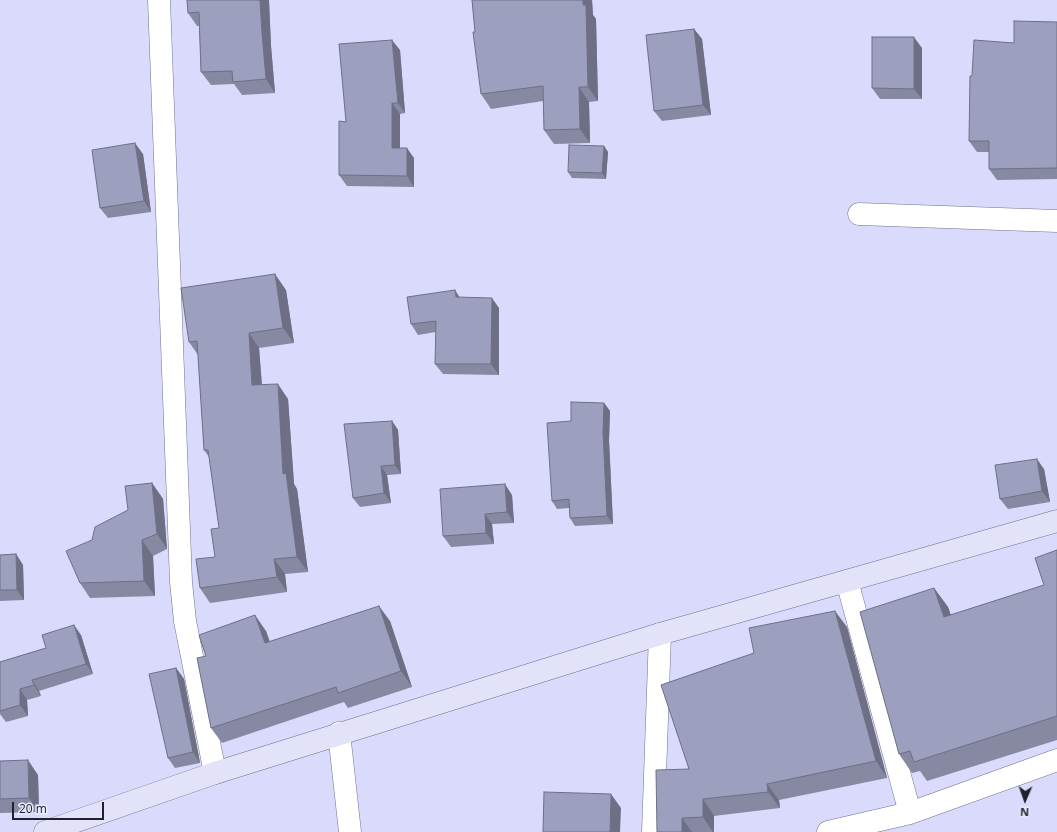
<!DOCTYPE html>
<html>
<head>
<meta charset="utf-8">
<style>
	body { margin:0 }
	#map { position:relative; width:1057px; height:832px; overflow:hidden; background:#dadbfc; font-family:"Open Sans",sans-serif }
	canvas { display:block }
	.north { position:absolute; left:1005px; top:780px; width:40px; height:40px; -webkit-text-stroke:3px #e9eafe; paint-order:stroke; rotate:182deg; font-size:11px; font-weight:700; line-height:16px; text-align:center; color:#20212d }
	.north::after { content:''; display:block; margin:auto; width:14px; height:18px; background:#20212d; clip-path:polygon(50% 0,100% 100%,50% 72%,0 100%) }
	.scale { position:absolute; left:12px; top:802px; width:92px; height:18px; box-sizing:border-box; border:2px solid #20212d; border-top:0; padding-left:5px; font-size:12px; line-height:14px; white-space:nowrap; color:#20212d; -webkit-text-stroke:3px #e9eafe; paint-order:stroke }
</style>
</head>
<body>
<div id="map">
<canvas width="1057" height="832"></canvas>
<div class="north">N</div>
<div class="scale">20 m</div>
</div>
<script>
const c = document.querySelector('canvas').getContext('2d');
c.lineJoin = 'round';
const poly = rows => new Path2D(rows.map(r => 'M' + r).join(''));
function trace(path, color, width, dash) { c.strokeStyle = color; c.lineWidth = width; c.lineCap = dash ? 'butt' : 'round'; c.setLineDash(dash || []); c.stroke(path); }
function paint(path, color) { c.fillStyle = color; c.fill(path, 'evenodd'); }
const street = poly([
	[159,0,181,582,185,621,215,773],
	[859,214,1057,221],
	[847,581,910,813],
	[339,733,350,832],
	[653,832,660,634],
	[828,832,910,813,1057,760]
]);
const secondary = poly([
	[45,832,215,773,660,634,1057,521]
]);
const wall = poly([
	[187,0,269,0,271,46,275,93,242,95,234,84,211,85,201,72,199,26,197,26,188,13],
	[472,0,592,0,593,15,596,19,598,101,589,102,590,143,554,144,544,130,543,101,491,109,481,94],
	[1057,22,1057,179,997,180,989,169,989,152,977,152,969,141,972,76,1014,43],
	[694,29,702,39,711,115,662,121,654,111],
	[922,48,922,99,880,99,872,88],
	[400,50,405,113,400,114,400,148,414,158,414,187,347,186,339,175,346,122],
	[604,146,608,152,606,179,572,178,568,172],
	[143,154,151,212,108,218,100,208],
	[286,290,294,343,259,348,262,385,288,399,294,484,297,489,308,572,285,574,287,592,210,603,200,588,215,557,219,528,209,457,204,450,198,355,189,342],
	[460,297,499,308,499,375,443,374,435,364,436,332,418,335,411,324],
	[604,403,610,411,609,440,613,524,575,526,570,518,569,508,557,509,552,501,571,421],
	[392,421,398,430,401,474,387,475,391,503,360,507,353,498],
	[1044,469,1050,502,1008,509,1000,499],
	[152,483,163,499,167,549,153,556,155,596,90,598,80,583,92,540,128,510],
	[512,495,514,523,492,524,494,544,451,547,443,536],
	[1057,550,1057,740,927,781,920,771,912,773,899,754,934,588,948,607,951,615,1044,585],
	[16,554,23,565,24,600,0,601,0,555],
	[390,621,412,687,348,708,344,702,222,743,211,728,206,656,266,631,270,642],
	[847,627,887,778,779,800,780,808,714,816,714,832,657,832,689,769],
	[81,635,93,674,39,691,41,696,27,700,28,716,6,722,0,714,0,662,46,648],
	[176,668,184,679,200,763,175,768,168,758],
	[0,761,38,775,39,812,0,813]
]);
const shadedWall = poly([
	[260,0,269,0,271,46,275,93,266,79,262,33],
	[583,0,592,0,593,15,596,19,598,101,588,87],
	[694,29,702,39,711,115,703,105],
	[914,37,922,48,922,99,914,89],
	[392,40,400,50,405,113,398,103],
	[579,87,589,102,590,143,580,129],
	[392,103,400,114,400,158,392,148],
	[135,143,143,154,151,212,144,201],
	[604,146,608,152,606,179,602,173],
	[407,148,414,158,414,187,407,176],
	[275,274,286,290,294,343,283,328],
	[455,290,462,301,456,297],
	[492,298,499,308,499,375,491,364],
	[249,333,259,348,263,400,252,385],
	[278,384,288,399,294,484,297,489,308,572,297,557,283,474],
	[604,403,610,411,609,440,613,524,607,516,603,432],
	[392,421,398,430,401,474,395,465],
	[1037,459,1044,469,1050,502,1042,491],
	[381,466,387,475,391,503,384,493],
	[152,483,163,499,167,549,157,534],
	[505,484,512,495,514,523,507,512],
	[485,514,492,524,494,544,486,533],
	[142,540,153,556,155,596,144,581],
	[16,554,23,565,24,600,17,590],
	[274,559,285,574,287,592,277,577],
	[934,588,948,607,958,637,944,617],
	[379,606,390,621,412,687,401,671],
	[835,611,847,627,887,778,876,761],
	[255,615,266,631,275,658,265,643],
	[74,625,81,635,93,674,86,664],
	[176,668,184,679,200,763,193,752],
	[32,680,39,691,41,696,34,685],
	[20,689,27,700,28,716,20,705],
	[28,760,38,775,39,812,29,798],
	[767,784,779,800,780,808,768,792],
	[611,794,621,808,620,832,610,832],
	[703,799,714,816,714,832,713,832,703,817],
	[682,818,692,832,682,832]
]);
const building = poly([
	[187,0,260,0,262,33,266,79,233,82,232,71,201,72,199,12,188,13,187,0],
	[472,0,583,0,583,5,586,5,588,87,579,87,580,129,544,130,543,86,481,94,473,32,475,32,472,0],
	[1014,21,1057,22,1057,168,989,169,989,141,969,141,970,76,972,76,974,40,1014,43,1014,21],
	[694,29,703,105,654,111,646,35,694,29],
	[872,37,914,37,914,89,872,88,872,37],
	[392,40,398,103,392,103,392,148,407,148,407,176,339,175,339,121,346,122,339,44,392,40],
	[135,143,144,201,100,208,92,150,135,143],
	[569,145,604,146,602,173,568,172,569,145],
	[275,274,283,328,249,333,252,385,278,384,283,474,286,473,297,557,274,559,277,577,200,588,196,559,215,557,211,529,219,528,208,450,204,450,197,341,189,342,181,288,275,274],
	[455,290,456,297,492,298,491,364,435,364,436,321,411,324,407,297,455,290],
	[571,402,604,403,603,432,607,516,570,518,569,499,552,501,547,423,571,421,571,402],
	[392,421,395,465,381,466,384,493,353,498,344,424,392,421],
	[1037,459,1042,491,1000,499,995,465,1037,459],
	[152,483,157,534,142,540,144,581,80,583,66,551,92,540,95,527,128,510,125,486,152,483],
	[505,484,507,512,485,514,486,533,443,536,440,489,505,484],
	[1057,550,1057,716,914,762,910,751,899,754,860,612,934,588,944,617,1044,585,1035,558,1057,550],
	[16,554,17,590,0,590,0,555,16,554],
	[379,606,401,671,338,693,336,687,211,728,197,658,206,656,199,635,255,615,265,643,379,606],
	[835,611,876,761,767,784,768,792,703,799,703,817,682,818,682,832,657,832,656,770,689,769,661,685,754,653,749,628,835,611],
	[74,625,86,664,32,680,34,685,20,689,20,705,0,711,0,662,46,648,42,635,74,625],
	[176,668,193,752,168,758,149,674,176,668],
	[28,760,29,798,0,799,0,761,28,760],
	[544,792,611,794,610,832,543,832,544,792]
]);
trace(street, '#6f708d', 23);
trace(secondary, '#6f708d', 23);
trace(street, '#fff', 22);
trace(secondary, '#e2e2f8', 22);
paint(wall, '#8789a3');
paint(shadedWall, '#6e6f85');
paint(building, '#9d9fbe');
trace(building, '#6e6f85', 1);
</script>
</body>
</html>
